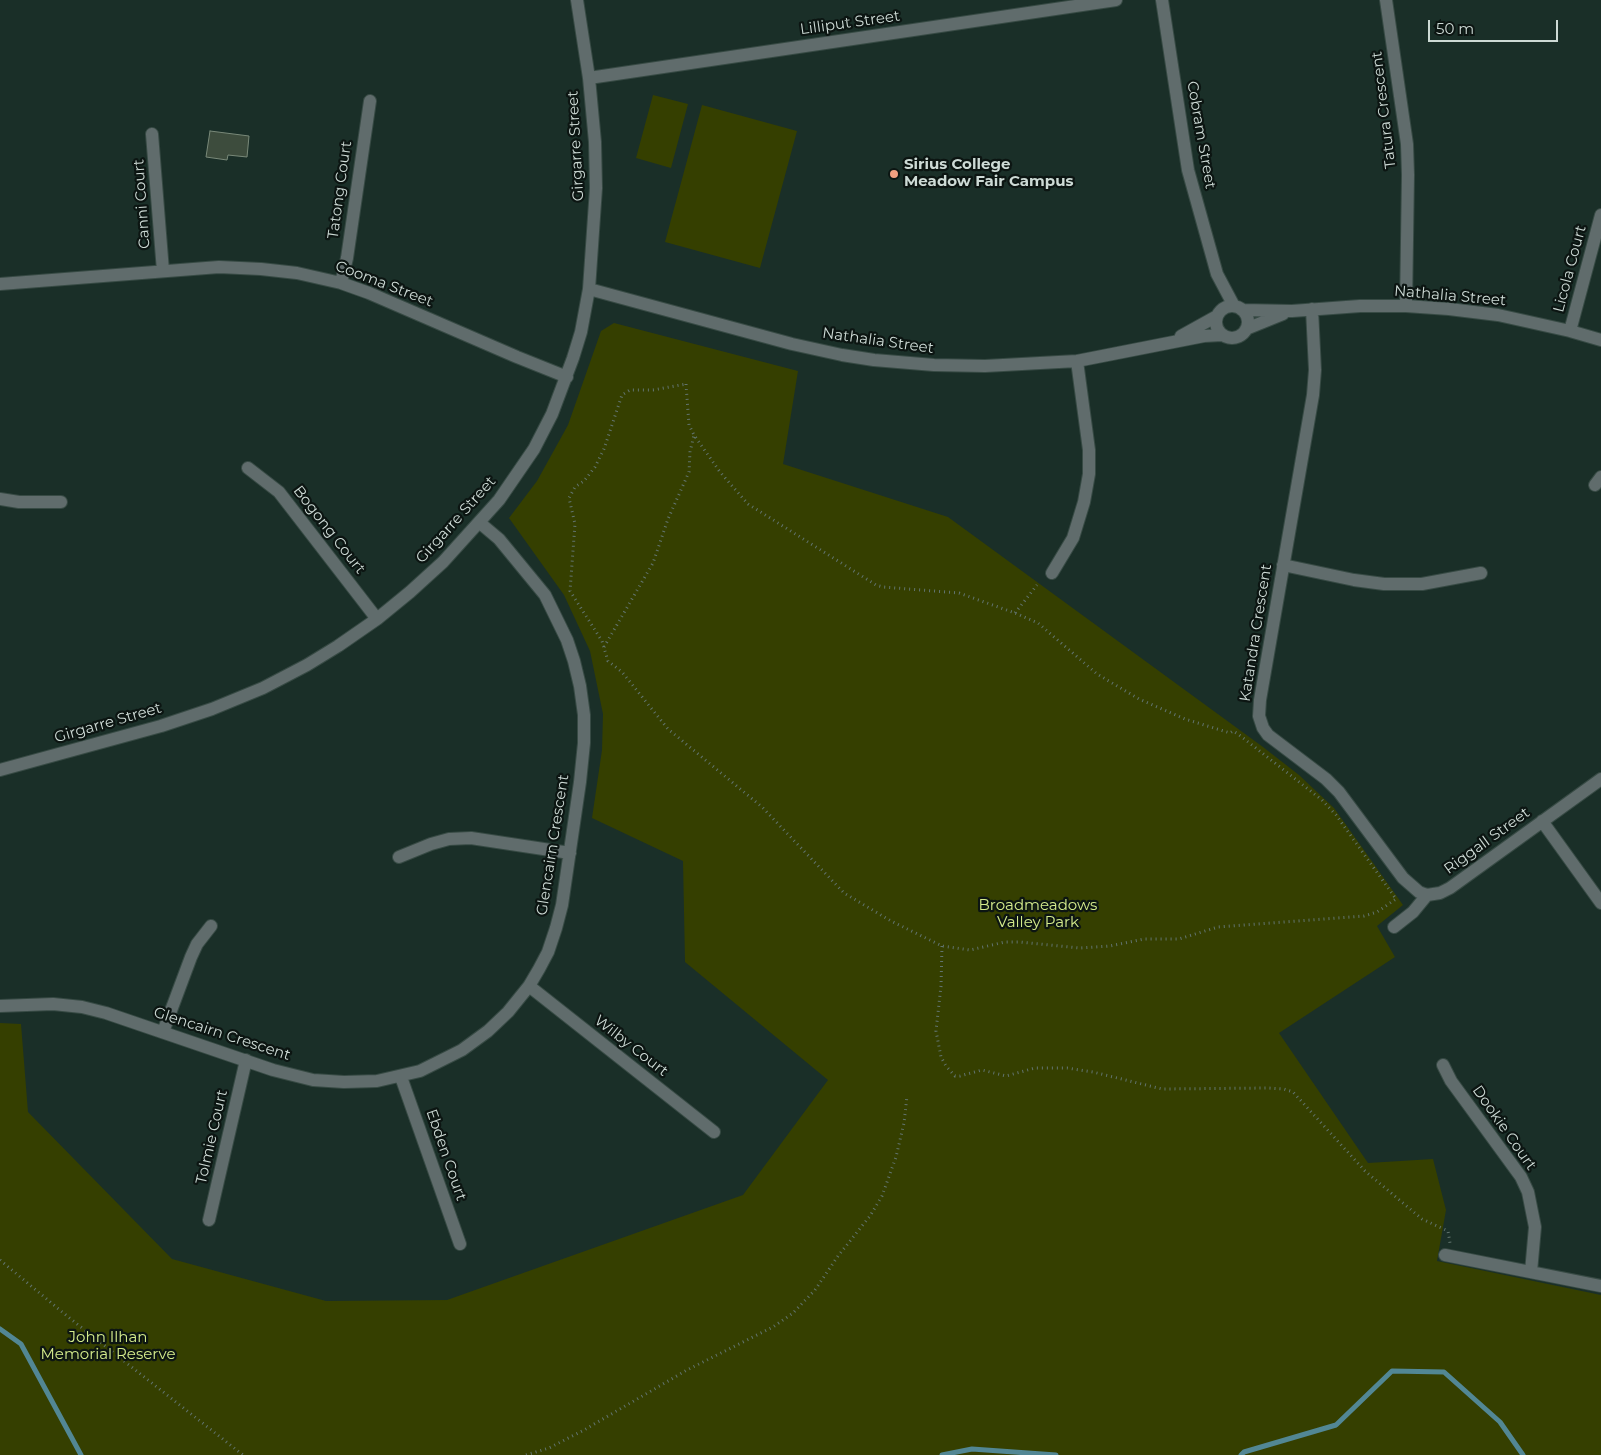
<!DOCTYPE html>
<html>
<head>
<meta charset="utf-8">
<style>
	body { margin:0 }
	#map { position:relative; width:1601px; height:1455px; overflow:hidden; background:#1a2f28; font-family:Montserrat,sans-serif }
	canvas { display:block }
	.scale { position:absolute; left:1428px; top:20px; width:130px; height:22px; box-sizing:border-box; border:2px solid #cddad5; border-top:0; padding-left:6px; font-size:15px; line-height:18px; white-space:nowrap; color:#cddad5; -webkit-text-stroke:4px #0c1512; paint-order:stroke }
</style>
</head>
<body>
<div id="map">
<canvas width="1601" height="1455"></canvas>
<div class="scale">50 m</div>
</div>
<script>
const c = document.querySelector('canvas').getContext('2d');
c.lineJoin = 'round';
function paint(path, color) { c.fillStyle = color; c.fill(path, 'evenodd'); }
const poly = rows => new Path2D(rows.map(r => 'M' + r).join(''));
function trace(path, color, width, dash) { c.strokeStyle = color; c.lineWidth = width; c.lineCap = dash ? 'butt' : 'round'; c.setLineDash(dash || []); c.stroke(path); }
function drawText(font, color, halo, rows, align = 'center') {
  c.font = font + ' Montserrat,sans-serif'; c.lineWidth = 4.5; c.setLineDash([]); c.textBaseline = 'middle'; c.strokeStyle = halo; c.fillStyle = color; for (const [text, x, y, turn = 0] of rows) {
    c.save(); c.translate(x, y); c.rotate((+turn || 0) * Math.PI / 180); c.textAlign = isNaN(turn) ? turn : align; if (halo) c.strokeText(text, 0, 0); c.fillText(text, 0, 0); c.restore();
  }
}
const green = poly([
	[653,95,688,104,671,168,636,158],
	[702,105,797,131,760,268,665,242],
	[614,323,798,371,783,464,948,517,1263,747,1299,775,1334,808,1403,905,1377,926,1395,957,1279,1033,1368,1163,1433,1159,1446,1210,1437,1261,1601,1295,1601,1455,0,1455,0,1023,21,1024,28,1112,172,1259,326,1301,447,1300,743,1195,828,1080,685,962,683,861,592,818,602,750,603,714,590,651,564,595,509,518,537,481,568,425,601,331]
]);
const stream = poly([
	[0,1329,21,1344,81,1455],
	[942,1455,972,1449,1056,1455],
	[1241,1455,1244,1452,1336,1425,1392,1371,1444,1372,1500,1422,1523,1455]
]);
const building = poly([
	[210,131,249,136,247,157,228,155,227,160,206,157,210,131]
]);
const path = poly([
	[686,384,689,425,694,435,720,472,748,504,876,585,883,587,959,593,1015,613,1038,623,1097,674,1139,699,1185,719,1230,733,1233,731,1238,734,1322,800,1336,815,1396,899,1377,912,1364,916,1218,927,1179,939,1144,939,1110,946,1080,948,1020,942,1005,942,970,950,942,946,891,921,844,893,762,807,668,729,622,672,608,661,602,641,570,591,575,524,569,498,575,487,584,481,595,467,604,449,622,395,630,390,653,390,686,384],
	[1015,613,1037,585],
	[604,647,653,563,668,519,689,472,690,452,694,435],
	[942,946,941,986,936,1031,941,1057,946,1066,955,1076,960,1076,982,1070,1006,1076,1035,1068,1067,1068,1093,1072,1162,1089,1268,1088,1284,1089,1293,1092,1365,1171,1422,1219,1448,1231,1450,1243],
	[0,1260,67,1316,243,1455],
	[526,1455,549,1448,584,1430,687,1370,773,1327,793,1313,815,1290,838,1256,870,1216,882,1196,896,1157,904,1123,907,1096]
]);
const minor = poly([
	[1162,0,1188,170,1217,274,1234,306],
	[1386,0,1407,144,1408,175,1406,306],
	[589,78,1116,0],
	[152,134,163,271],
	[341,283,347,258,370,101],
	[0,284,219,267,261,269,297,273,341,283,369,293,517,357,567,377],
	[589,289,792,344,842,355,874,360,934,365,985,366,1077,361,1204,336,1222,335],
	'1216 322a16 16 0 1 1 32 0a16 16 0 1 1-32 0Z',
	[1312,309,1315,370,1313,395,1260,700,1259,716,1263,728,1268,735,1326,779,1339,792,1403,878,1419,892,1427,895],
	[1242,310,1292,311,1360,306,1406,306,1449,309,1498,315,1570,331,1601,340],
	[1246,329,1283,314],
	[1570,331,1601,215],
	[1181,336,1217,316],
	[248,468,279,492,377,619],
	[1595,485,1601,477],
	[0,499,19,502,61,502],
	[1283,565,1354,580,1384,584,1422,584,1481,573],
	[1052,573,1073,538,1084,502,1089,474,1089,450,1077,361],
	[0,770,161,726,212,709,263,688,307,665,338,646,377,619,410,592,443,562,499,500,534,449,552,414,573,358,581,332,589,289,596,188,595,142,589,78,577,0],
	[1542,821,1601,903],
	[399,857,431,844,449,839,471,838,570,853],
	[1394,927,1413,912,1427,895,1440,893,1450,888,1601,779],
	[529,986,714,1132],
	[0,1006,53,1004,82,1007,106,1013,273,1070,313,1080,344,1082,377,1081,420,1071,462,1050,488,1031,508,1012,529,986,539,969,548,952,556,928,562,905,580,782,584,743,584,715,580,686,574,661,567,640,545,595,499,539,480,523],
	[163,1032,191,957,197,944,211,926],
	[1443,1065,1451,1081,1521,1177,1528,1192,1535,1227,1531,1272],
	[401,1077,460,1244],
	[209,1220,246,1060],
	[1445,1255,1601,1286]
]);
const markers = [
	[894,174,5,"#f2a080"]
];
const streetNames = [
	["Lilliput Street",850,23,-8],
	["Tatura Crescent",1384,110,-97],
	["Cobram Street",1201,135,80],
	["Girgarre Street",576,146,-93],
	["Tatong Court",340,190,-82],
	["Canni Court",142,204,-94],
	["Licola Court",1570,269,-75],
	["Cooma Street",384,284,21],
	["Nathalia Street",1450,296,5],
	["Nathalia Street",878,341,8],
	["Girgarre Street",456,520,-48],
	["Bogong Court",329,530,52],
	["Katandra Crescent",1256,633,-81],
	["Girgarre Street",108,723,-16],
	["Riggall Street",1487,841,-36],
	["Glencairn Crescent",553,845,-81],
	["Glencairn Crescent",222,1034,18],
	["Wilby Court",631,1046,38],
	["Dookie Court",1504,1128,55],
	["Tolmie Court",212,1137,-77],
	["Ebden Court",446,1155,71]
];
const poiNames = [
	["Sirius College",904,165],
	["Meadow Fair Campus",904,182]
];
const parkNames = [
	["Broadmeadows",1038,906],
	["Valley Park",1038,923],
	["John Ilhan",108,1338],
	["Memorial Reserve",108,1355]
];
paint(green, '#353f00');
trace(stream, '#528794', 5);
paint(building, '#3d4c3d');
trace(building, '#798979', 1);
trace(minor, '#374a44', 14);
trace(path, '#62746e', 3, [1, 4]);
trace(minor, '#606c6c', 12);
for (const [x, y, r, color] of markers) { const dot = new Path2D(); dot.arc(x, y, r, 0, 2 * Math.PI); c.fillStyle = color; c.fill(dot); trace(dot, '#0c1512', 2); }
drawText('15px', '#cddad5', '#0c1512', streetNames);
drawText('bold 15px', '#cddad5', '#0c1512', poiNames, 'left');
drawText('15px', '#d5ec8c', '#0c1512', parkNames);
</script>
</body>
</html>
